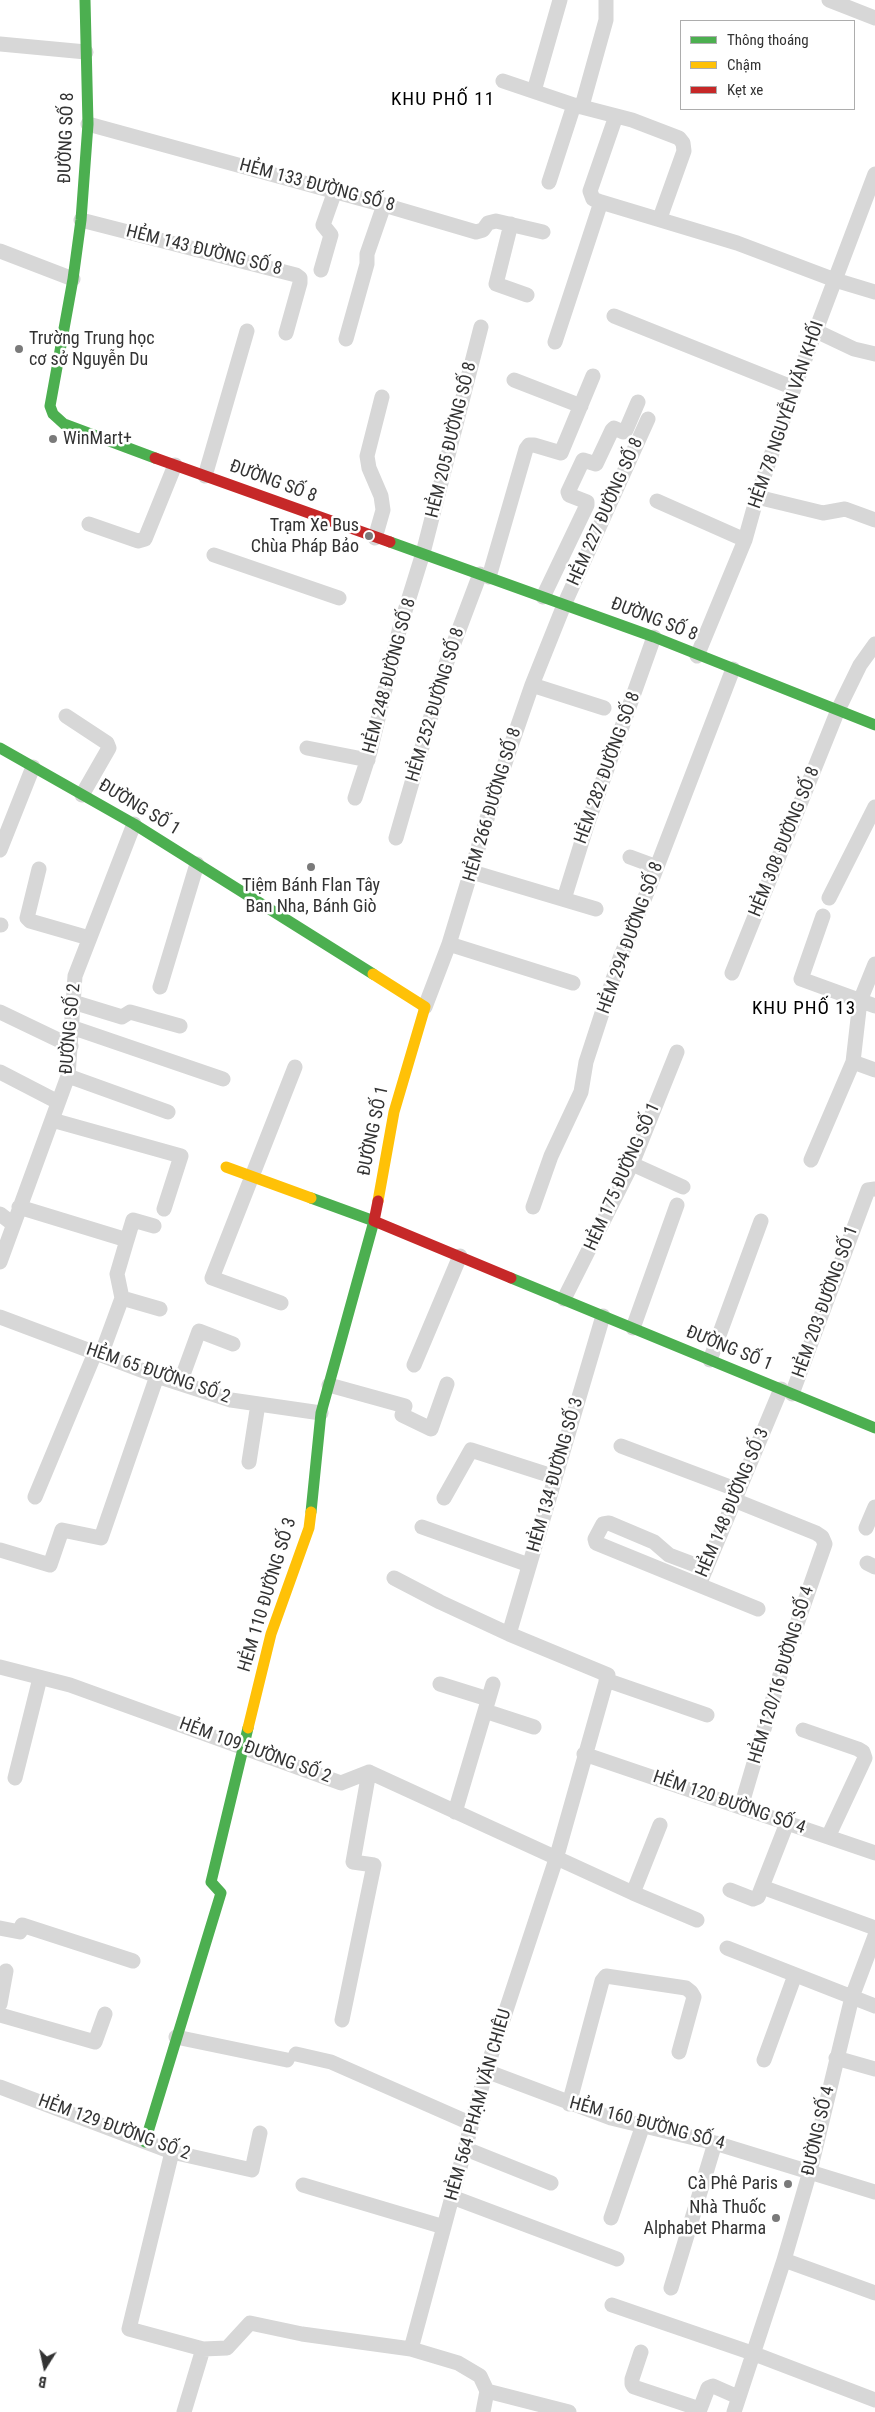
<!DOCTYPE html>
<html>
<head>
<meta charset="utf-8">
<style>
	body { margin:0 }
	#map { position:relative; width:875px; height:2412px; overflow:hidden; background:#fff; font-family:"Roboto Condensed",sans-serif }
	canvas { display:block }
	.legend { position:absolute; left:680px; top:20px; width:175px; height:90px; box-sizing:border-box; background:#fff; border:1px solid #adadad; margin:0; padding:6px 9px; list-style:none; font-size:15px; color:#333 }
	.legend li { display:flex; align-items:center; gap:10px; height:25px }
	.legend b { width:25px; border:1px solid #adadad }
	.north { position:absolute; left:20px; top:2342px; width:50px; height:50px; -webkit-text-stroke:4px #fff; paint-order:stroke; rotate:190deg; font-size:14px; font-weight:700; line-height:20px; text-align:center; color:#333 }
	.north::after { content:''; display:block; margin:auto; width:18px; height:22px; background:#333; clip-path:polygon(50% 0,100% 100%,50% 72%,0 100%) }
</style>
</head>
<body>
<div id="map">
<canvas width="875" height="2412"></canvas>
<ul class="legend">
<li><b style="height:6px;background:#4caf50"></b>Thông thoáng</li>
<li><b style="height:6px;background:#ffc107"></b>Chậm</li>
<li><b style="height:6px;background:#c62828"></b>Kẹt xe</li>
</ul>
<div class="north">B</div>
</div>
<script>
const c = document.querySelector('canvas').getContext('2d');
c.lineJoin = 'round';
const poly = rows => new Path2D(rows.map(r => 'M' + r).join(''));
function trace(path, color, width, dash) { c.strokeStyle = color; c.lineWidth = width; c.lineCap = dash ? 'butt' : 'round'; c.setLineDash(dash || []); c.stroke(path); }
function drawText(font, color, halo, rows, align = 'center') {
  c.font = font + ' "Roboto Condensed",sans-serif'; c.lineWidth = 5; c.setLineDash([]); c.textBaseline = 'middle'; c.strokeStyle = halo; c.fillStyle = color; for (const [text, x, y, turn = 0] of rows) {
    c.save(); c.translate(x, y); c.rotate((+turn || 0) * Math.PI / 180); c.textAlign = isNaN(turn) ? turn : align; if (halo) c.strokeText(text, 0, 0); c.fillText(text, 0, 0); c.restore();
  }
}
const street = poly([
	[829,0,875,18],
	[0,44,86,52],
	[503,81,574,105,632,120,679,138,683,143,684,151,660,218],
	[534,91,560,0],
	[582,106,606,20,606,0],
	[88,124,384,205,476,232,483,230,488,223,496,221,543,232],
	[549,182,574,105],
	[601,202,593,199,590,191,616,116],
	[81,220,296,275,300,278,300,283,286,333],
	[511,224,496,284,527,295],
	[0,251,73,279],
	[321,270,331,235,323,225,335,191],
	[614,316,794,388],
	[816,331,854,349,875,354],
	[346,339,367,264,367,254,384,205],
	[555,342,601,202,737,243,835,280,875,292],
	[514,380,581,406],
	[205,476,247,331],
	[757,497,823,513,845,509,875,520],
	[657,501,745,540],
	[89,524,138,541,145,539,175,465],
	[375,538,383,510,381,496,369,468,367,456,382,397],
	[214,555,339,598],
	[489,577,526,449,529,445,534,445,561,453,593,376],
	[543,597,587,505,587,502,569,495,568,492,583,460,596,464,612,430,614,428,623,432,626,430,638,402],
	[697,656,745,540,757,497,794,388,875,174],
	[532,685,604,708],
	[66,716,107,743,109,748,82,795],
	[307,748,368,760],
	[355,798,370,752,400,627,423,553,481,327],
	[396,838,446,664,480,574],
	[0,850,33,767],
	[630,857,657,867],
	[39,869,27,918,30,921,89,938],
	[472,872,596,909],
	[829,898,875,807],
	[564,899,587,825,654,637],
	[823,916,801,979,875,1006],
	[0,925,1,925],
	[449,944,573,983],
	[732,973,838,710,860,665,875,644],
	[160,987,197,864],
	[73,1002,122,1017,130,1012,180,1026],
	[425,1007,449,944,496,789,532,685,564,605,648,419],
	[0,1012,71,1046],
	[71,1027,223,1079],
	[853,1062,875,1070],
	[0,1072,58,1102],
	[68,1076,168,1112],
	[52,1120,181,1156,164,1209],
	[811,1160,853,1062,860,1001,875,964],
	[632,1164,683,1187],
	[19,1207,127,1240,117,1274,122,1298],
	[533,1207,551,1156,581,1092,586,1062,620,958,648,890,733,669],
	[0,1214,13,1224],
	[127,1240,133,1220,154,1226],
	[0,1262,68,1076,75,976,134,824],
	[564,1299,632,1164,677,1052],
	[281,1303,212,1278,295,1067],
	[0,1317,157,1376,231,1400,321,1413],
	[633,1328,677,1205],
	[101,1355,122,1298,160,1309],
	[710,1360,761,1221],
	[414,1365,460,1256],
	[180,1383,199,1331,233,1344],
	[329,1385,405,1406,402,1415,431,1429,447,1384],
	[792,1394,868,1190,875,1189],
	[621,1446,738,1490],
	[249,1462,258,1404],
	[35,1497,95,1353],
	[444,1498,471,1450,555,1477],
	[734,1500,816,1533,822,1537,825,1544,785,1658,741,1807],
	[422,1527,529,1565],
	[866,1528,875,1507],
	[0,1550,50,1565,62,1530,101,1538,157,1376],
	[867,1563,875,1567],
	[394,1578,440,1602,509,1634,608,1675,556,1859,486,2071,411,2349,458,2363,480,2376,487,2391,483,2412],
	[699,1585,596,1543,595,1539,603,1524,609,1523,654,1542,669,1555,706,1569],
	[758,1609,699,1585,781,1389],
	[509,1634,603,1316],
	[0,1667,70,1685,341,1783,369,1772,633,1893,697,1920],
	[606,1680,707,1715],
	[440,1684,488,1699],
	[485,1711,534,1727],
	[803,1730,858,1749,863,1752,865,1758,828,1837],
	[584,1754,875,1853],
	[15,1778,40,1678],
	[455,1812,493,1684],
	[762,1887,875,1928],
	[730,1890,753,1899,758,1897,787,1823],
	[633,1893,660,1825],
	[0,1928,20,1932,22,1925,133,1961],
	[727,1948,875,2006],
	[0,2004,6,1971],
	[0,2015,95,2042,105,2014],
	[342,2020,374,1865,353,1862,369,1772],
	[176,2037,287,2060],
	[296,2054,331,2062,472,2124],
	[836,2058,875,2069],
	[764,2060,795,1975],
	[486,2071,611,2118,715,2143,875,2192],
	[0,2087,172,2152,252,2170,260,2133],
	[569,2104,602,1981,606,1976,686,1988,691,1992,694,1997,679,2052],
	[466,2149,551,2183],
	[172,2152,129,2329,203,2349],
	[303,2185,444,2227],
	[452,2197,617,2259],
	[611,2218,643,2125],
	[784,2260,875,2293],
	[671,2288,715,2143],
	[612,2305,752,2353,875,2400],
	[641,2352,632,2379,632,2384,634,2387,700,2409,708,2388,713,2386,738,2397],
	[487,2391,569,2412],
	[184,2412,203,2349,227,2348,250,2323,302,2334,411,2349],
	[734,2412,784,2260,810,2171,852,1997,875,1936]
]);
const fast = poly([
	[85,0,88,124,81,220,73,279,50,406,53,414,64,424,155,458],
	[390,542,654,637,875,725],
	[0,748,134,824,373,974],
	[511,1278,875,1428],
	[311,1512,321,1413,374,1221,311,1198],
	[145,2142,221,1893,211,1882,248,1728]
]);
const slow = poly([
	[373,974,425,1007,394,1112,378,1201],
	[226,1167,311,1198],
	[248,1728,271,1634,309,1528,311,1512]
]);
const jam = poly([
	[155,458,390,542],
	[378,1201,374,1221,511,1278]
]);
const markers = [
	[19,349,5,"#7a7a7a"],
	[53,439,5,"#7a7a7a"],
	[369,536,5,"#7a7a7a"],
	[311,867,5,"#7a7a7a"],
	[788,2184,5,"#7a7a7a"],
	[776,2218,5,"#7a7a7a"]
];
const streetNames = [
	["ĐƯỜNG SỐ 8",67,138,-88],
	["HẺM 133 ĐƯỜNG SỐ 8",317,186,15],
	["HẺM 143 ĐƯỜNG SỐ 8",204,251,14],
	["HẺM 78 NGUYỄN VĂN KHỐI",787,415,-71],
	["HẺM 205 ĐƯỜNG SỐ 8",452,440,-76],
	["ĐƯỜNG SỐ 8",273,482,20],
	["HẺM 227 ĐƯỜNG SỐ 8",606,512,-66],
	["ĐƯỜNG SỐ 8",654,620,21],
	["HẺM 248 ĐƯỜNG SỐ 8",390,676,-75],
	["HẺM 252 ĐƯỜNG SỐ 8",436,705,-73],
	["HẺM 282 ĐƯỜNG SỐ 8",608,768,-70],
	["HẺM 266 ĐƯỜNG SỐ 8",493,805,-73],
	["ĐƯỜNG SỐ 1",139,808,31],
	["HẺM 308 ĐƯỜNG SỐ 8",785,842,-68],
	["HẺM 294 ĐƯỜNG SỐ 8",631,938,-70],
	["ĐƯỜNG SỐ 2",71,1029,-85],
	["ĐƯỜNG SỐ 1",374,1131,-78],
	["HẺM 175 ĐƯỜNG SỐ 1",623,1177,-66],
	["HẺM 203 ĐƯỜNG SỐ 1",826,1302,-70],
	["ĐƯỜNG SỐ 1",729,1349,22],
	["HẺM 65 ĐƯỜNG SỐ 2",158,1374,19],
	["HẺM 134 ĐƯỜNG SỐ 3",556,1475,-74],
	["HẺM 148 ĐƯỜNG SỐ 3",733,1503,-67],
	["HẺM 110 ĐƯỜNG SỐ 3",268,1595,-73],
	["HẺM 120/16 ĐƯỜNG SỐ 4",782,1675,-73],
	["HẺM 109 ĐƯỜNG SỐ 2",255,1751,20],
	["HẺM 120 ĐƯỜNG SỐ 4",729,1803,19],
	["HẺM 564 PHẠM VĂN CHIÊU",479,2105,-74],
	["HẺM 160 ĐƯỜNG SỐ 4",647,2124,15],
	["HẺM 129 ĐƯỜNG SỐ 2",114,2128,20],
	["ĐƯỜNG SỐ 4",819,2131,-77]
];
const poiNames = [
	["Trường Trung học",29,339,"left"],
	["cơ sở Nguyễn Du",29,360,"left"],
	["WinMart+",63,439,"left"],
	["Trạm Xe Bus",359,526],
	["Chùa Pháp Bảo",359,547],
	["Tiệm Bánh Flan Tây",311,886,"center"],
	["Ban Nha, Bánh Giò",311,907,"center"],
	["Cà Phê Paris",778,2184],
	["Nhà Thuốc",766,2208],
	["Alphabet Pharma",766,2229]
];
const neighbourhoodNames = [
	["KHU PHỐ 11",443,100],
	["KHU PHỐ 13",804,1009]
];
trace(street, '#d7d7d7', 15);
trace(fast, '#4caf50', 11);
trace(slow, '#ffc107', 11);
trace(jam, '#c62828', 11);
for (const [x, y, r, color] of markers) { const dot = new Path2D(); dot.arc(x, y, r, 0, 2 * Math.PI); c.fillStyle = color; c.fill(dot); trace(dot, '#fff', 2); }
drawText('18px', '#333', '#fff', streetNames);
drawText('18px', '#333', '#fff', poiNames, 'right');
c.letterSpacing = '1px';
drawText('19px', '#000', '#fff', neighbourhoodNames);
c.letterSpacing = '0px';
</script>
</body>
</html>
